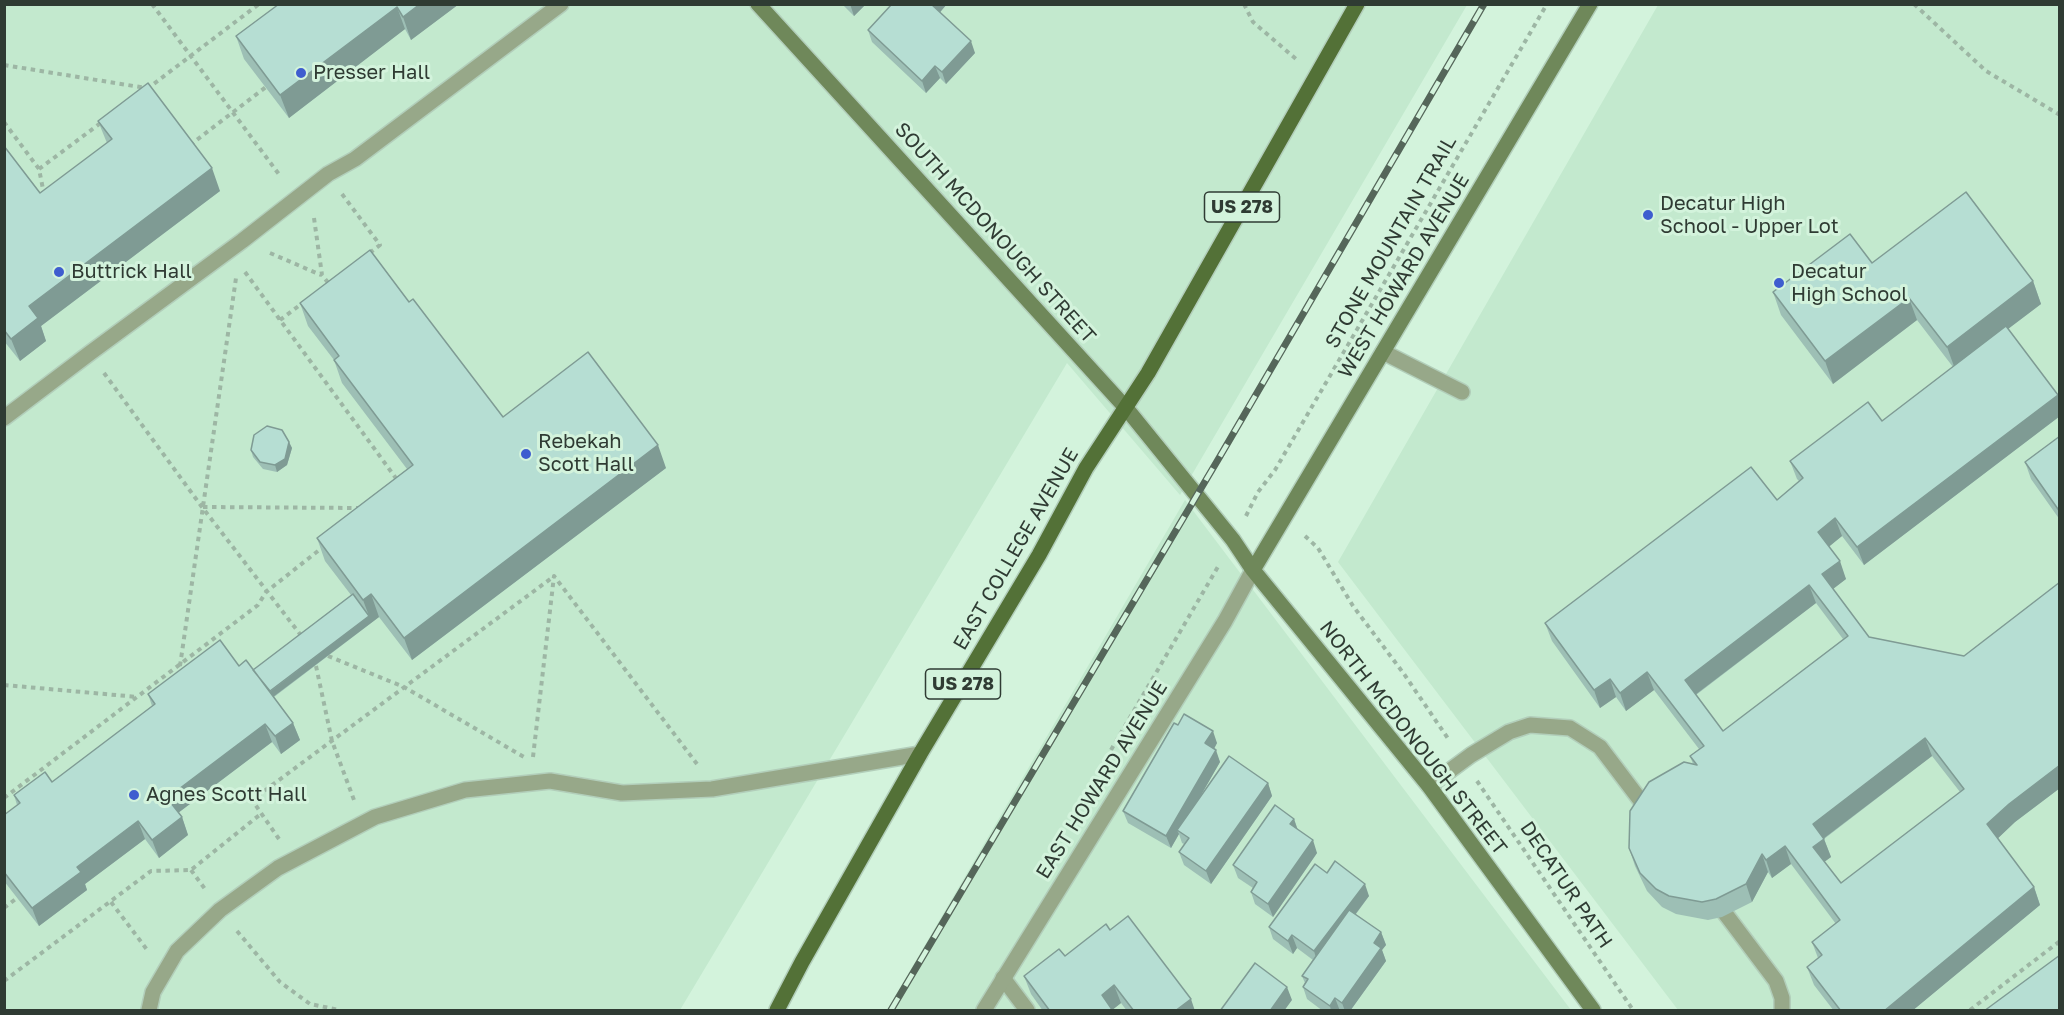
<!DOCTYPE html>
<html>
<head>
<meta charset="utf-8">
<style>
	body { margin:0 }
	#map { position:relative; width:2064px; height:1015px; overflow:hidden; background:#d3f3dc; font-family:"Golos Text",sans-serif }
	canvas { display:block }
	.frame { position:absolute; inset:0; border:6px solid #2f3b33; pointer-events:none }
</style>
</head>
<body>
<div id="map">
<canvas width="2064" height="1015"></canvas>
<div class="frame"></div>
</div>
<script>
const c = document.querySelector('canvas').getContext('2d');
c.lineJoin = 'round';
function paint(path, color) { c.fillStyle = color; c.fill(path, 'evenodd'); }
const poly = rows => new Path2D(rows.map(r => 'M' + r).join(''));
function trace(path, color, width, dash) { c.strokeStyle = color; c.lineWidth = width; c.lineCap = dash ? 'butt' : 'round'; c.setLineDash(dash || []); c.stroke(path); }
function drawText(font, color, halo, rows, align = 'center') {
  c.font = font + ' "Golos Text",sans-serif'; c.lineWidth = 6; c.setLineDash([]); c.textBaseline = 'middle'; c.strokeStyle = halo; c.fillStyle = color; for (const [text, x, y, turn = 0] of rows) {
    c.save(); c.translate(x, y); c.rotate((+turn || 0) * Math.PI / 180); c.textAlign = isNaN(turn) ? turn : align; if (halo) c.strokeText(text, 0, 0); c.fillText(text, 0, 0); c.restore();
  }
}
const built = poly([
	[5,5,1467,5,1180,495,1067,363,680,1010,5,1010],
	[1658,5,2059,5,2059,1010,1678,1010,1338,562],
	[1185,500,1571,1010,887,1010]
]);
const path = poly([
	[152,4,281,177],
	[1244,4,1253,22,1296,59],
	[1914,4,1986,71,2060,115],
	[4,65,146,88],
	[147,89,259,4],
	[4,122,39,169,44,194],
	[190,145,266,87],
	[39,169,102,122],
	[342,194,380,245,367,255],
	[314,218,322,275,329,284],
	[270,253,321,275],
	[245,272,398,481],
	[280,320,304,302],
	[104,373,202,507,303,638],
	[203,507,360,508],
	[1246,516,1258,492,1275,470,1547,4],
	[1305,536,1318,548,1353,606,1404,674,1449,740],
	[328,656,404,687,524,757],
	[180,666,236,278],
	[316,666,332,741,354,800],
	[4,685,138,697],
	[1111,750,1219,565],
	[533,757,554,576,697,764],
	[1477,781,1633,1010],
	[4,798,258,605,266,592,323,547],
	[279,839,252,800,553,577],
	[191,870,205,889],
	[111,902,148,951],
	[4,908,17,898],
	[237,931,280,982,310,1004,339,1010],
	[4,981,151,871,191,870,262,813],
	[1970,1010,2060,941]
]);
const lane = poly([
	[1383,352,1462,392],
	[1429,786,1471,755,1509,732,1530,725,1570,728,1600,747,1650,813],
	[1715,900,1776,981,1782,998,1782,1010],
	[1003,978,1027,1010]
]);
const street = poly([
	[4,418,90,353,242,241,328,174,355,159,561,4],
	[149,1010,153,992,177,951,220,910,278,868,375,817,465,790,550,781,622,793,712,789,920,754],
	[984,1010,1225,621,1253,570]
]);
const secondary = poly([
	[758,4,1126,408,1233,540,1253,570,1429,786,1593,1010],
	[1253,570,1590,4]
]);
const primary = poly([
	[777,1010,802,962,920,754,1039,555,1086,468,1148,373,1357,4]
]);
const rail = poly([
	[891,1010,1219,458,1484,4]
]);
const wall = poly([
	[279,4,459,4,411,40,405,29,289,118,244,59,236,36],
	[842,4,866,4,854,16],
	[892,4,947,4,940,12,975,53,946,84,940,78,926,93,872,42,868,30],
	[98,121,220,191,41,326,46,341,20,361,4,341,4,146,40,193,107,143],
	[1872,263,2033,281,2041,304,2008,329,2058,395,2060,400,2060,416,1864,565,1842,536,1829,546,1846,579,1833,589,1869,637,1964,656,2060,582,2060,788,2015,822,1998,838,2034,887,2040,905,1912,1011,1834,1011,1814,985,1807,967,1818,958,1812,942,1836,924,1791,864,1772,878,1768,872,1752,902,1722,917,1708,920,1676,914,1662,907,1647,891,1635,866,1629,848,1693,764,1690,756,1699,749,1654,690,1626,711,1616,697,1600,708,1552,641,1545,623,1777,500,1799,481,1797,479,1790,461,1882,421,1953,367,1917,320,1833,384,1781,315,1773,292],
	[1816,603,1843,639,1723,731,1696,695],
	[1932,756,1960,792,1841,883,1824,862,1831,857,1824,839],
	[409,302,503,417,666,468,412,660,379,617,274,697,293,723,300,740,281,754,272,742,178,813,182,817,188,835,159,858,145,839,85,884,87,890,39,926,4,881,4,815,17,805,14,795,52,782,152,706,148,694,239,666,253,670,351,595,325,561,317,538,407,469,342,383,334,360,308,326,300,303],
	[2060,436,2060,520,2031,479,2025,462],
	[289,442,292,448,287,465,277,472,263,469,253,457,251,450],
	[1178,725,1217,743,1214,749,1220,762,1198,800,1268,783,1272,796,1211,884,1184,865,1179,852,1184,844,1182,843,1179,834,1171,848,1128,823,1123,811],
	[1294,819,1298,830,1317,853,1273,917,1255,904,1251,892,1253,888,1238,878,1233,865],
	[1327,873,1369,896,1356,914,1381,932,1386,945,1382,950,1386,961,1350,1011,1323,1011,1307,999,1303,987,1305,983,1302,976,1313,960,1297,948,1293,954,1273,939,1269,927],
	[1110,930,1195,1011,1127,1011,1121,1003,1113,1009,1113,1011,1043,1011,1031,994,1024,976,1065,956]
]);
const shadedWall = poly([
	[420,4,459,4,411,40,403,17],
	[850,4,866,4,854,16],
	[931,4,947,4,936,17],
	[397,7,405,29,289,118,280,95],
	[971,41,975,53,946,84,942,72],
	[935,66,940,78,926,93,922,81],
	[212,168,220,191,41,326,46,341,20,361,11,339,29,306],
	[2033,281,2041,304,1955,369,1947,347],
	[1909,298,1917,320,1833,384,1825,361],
	[2058,395,2060,400,2060,416,1864,565,1857,547],
	[289,442,292,448,287,465,277,472,275,465],
	[658,445,666,468,412,660,404,638],
	[1835,518,1842,536,1825,550,1818,532],
	[1840,561,1846,579,1829,592,1822,574],
	[1809,585,1816,603,1691,698,1685,680],
	[371,594,379,617,269,700,267,694,369,616,363,600],
	[1647,672,1654,690,1626,711,1620,693],
	[1610,679,1616,697,1600,708,1594,690],
	[293,723,300,740,281,754,275,736],
	[265,724,272,742,174,816,167,798],
	[1213,731,1217,743,1210,756,1205,743],
	[1925,738,1932,756,1819,842,1813,824],
	[1216,750,1220,762,1180,832,1177,830,1179,834,1171,848,1166,836],
	[2060,765,2060,788,2015,822,1994,842,1987,824,2009,804],
	[1268,783,1272,796,1211,884,1206,871],
	[182,817,188,835,159,858,152,840],
	[1294,819,1298,831,1290,824],
	[138,821,145,839,85,884,87,890,39,926,32,908,77,867],
	[1824,839,1831,857,1820,865,1813,847],
	[1313,840,1317,853,1273,917,1268,904],
	[1785,846,1791,864,1772,878,1766,860],
	[1762,854,1768,872,1752,902,1746,884],
	[1365,884,1369,896,1318,964,1314,951],
	[2034,887,2040,905,1912,1011,1884,1011],
	[1381,932,1386,945,1382,950,1386,961,1350,1011,1345,1011,1342,1003,1374,943],
	[1292,935,1297,948,1293,954,1288,941],
	[1114,985,1121,1003,1111,1011,1102,995],
	[1287,987,1292,1000,1284,1011,1270,1011],
	[1335,998,1340,1011,1331,1011,1330,1006],
	[1191,999,1195,1011,1175,1011]
]);
const building = poly([
	[279,4,420,4,403,17,397,7,280,95,236,36,279,4],
	[892,4,931,4,971,41,942,72,935,66,922,81,868,30,892,4],
	[148,83,212,168,29,306,38,318,11,339,4,330,4,146,40,193,112,139,98,121,148,83],
	[1966,192,2033,281,1947,347,1909,298,1825,361,1773,292,1850,234,1872,263,1966,192],
	[370,250,409,302,413,299,503,417,588,352,658,445,404,638,371,594,363,600,317,538,413,465,334,360,339,356,300,303,370,250],
	[2006,326,2058,395,1857,547,1835,518,1818,532,1840,561,1822,574,1869,637,1964,656,2060,582,2060,765,2009,804,1987,824,2034,887,1884,1011,1841,1011,1807,967,1822,955,1812,942,1840,920,1785,846,1766,860,1762,854,1746,884,1716,899,1702,902,1669,896,1656,889,1640,873,1629,848,1630,811,1649,782,1684,762,1697,765,1690,756,1704,746,1647,672,1620,693,1610,679,1594,690,1545,623,1751,467,1777,500,1803,478,1790,461,1868,402,1882,421,2006,326],
	[1809,585,1848,636,1723,731,1685,680,1809,585],
	[1925,738,1964,789,1841,883,1813,847,1824,839,1813,824,1925,738],
	[267,426,282,430,289,442,285,459,275,465,260,462,251,450,254,435,267,426],
	[2060,436,2060,512,2025,462,2060,436],
	[353,594,369,616,270,691,253,670,353,594],
	[220,640,239,666,246,660,293,723,275,736,265,724,167,798,182,817,152,840,138,821,77,867,81,872,32,908,4,872,4,815,20,803,14,795,45,772,52,782,155,704,148,694,220,640],
	[1184,714,1213,731,1205,743,1216,750,1166,836,1123,811,1174,723,1178,725,1184,714],
	[1229,756,1268,783,1206,871,1179,852,1189,838,1177,830,1229,756],
	[1275,805,1294,819,1290,824,1313,840,1268,904,1251,892,1257,882,1233,865,1275,805],
	[1335,861,1365,884,1314,951,1292,935,1288,941,1269,927,1315,864,1327,873,1335,861],
	[1349,910,1381,932,1374,943,1381,948,1342,1003,1335,998,1330,1006,1303,987,1308,979,1302,976,1349,910],
	[1128,916,1191,999,1175,1011,1134,1011,1114,985,1102,995,1113,1011,1050,1011,1024,976,1059,949,1065,956,1106,924,1110,930,1128,916],
	[2060,955,2060,1011,1984,1011,2060,955],
	[1255,963,1287,987,1270,1011,1220,1011,1255,963]
]);
const markers = [
	[301,73,6,"#3e5dcf"],
	[1648,215,6,"#3e5dcf"],
	[59,272,6,"#3e5dcf"],
	[1779,283,6,"#3e5dcf"],
	[526,454,6,"#3e5dcf"],
	[134,795,6,"#3e5dcf"]
];
const shields = [
	[1242,207,75],
	[963,684,75]
];
const shieldNames = [
	["US 278",1242,207],
	["US 278",963,684]
];
const poiNames = [
	["Presser Hall",313,73],
	["Decatur High",1660,204],
	["School - Upper Lot",1660,227],
	["Buttrick Hall",71,272],
	["Decatur",1791,272],
	["High School",1791,295],
	["Rebekah",538,442],
	["Scott Hall",538,465],
	["Agnes Scott Hall",146,795]
];
const streetNames = [
	["SOUTH MCDONOUGH STREET",995,233,48],
	["STONE MOUNTAIN TRAIL",1391,242,-60],
	["WEST HOWARD AVENUE",1404,276,-59],
	["EAST COLLEGE AVENUE",1016,549,-60],
	["NORTH MCDONOUGH STREET",1413,738,52],
	["EAST HOWARD AVENUE",1102,780,-58],
	["DECATUR PATH",1566,885,56]
];
paint(built, '#c3e9ce');
trace(lane, '#b2ceba', 18);
trace(street, '#b2ceba', 18);
trace(secondary, '#b2ceba', 18);
trace(primary, '#b2ceba', 18);
trace(path, '#9db6a4', 4, [4.5, 4.5]);
trace(lane, '#97a889', 15);
trace(street, '#97a889', 15);
trace(secondary, '#6f885a', 15);
trace(primary, '#537137', 15);
trace(rail, '#55665a', 7);
trace(rail, '#d3f3dc', 4.5, [14]);
paint(wall, '#9dbfb5');
paint(shadedWall, '#7f9b94');
paint(building, '#b6ded3');
trace(building, '#7f9b94', 1.5);
for (const [x, y, r, color] of markers) { const dot = new Path2D(); dot.arc(x, y, r, 0, 2 * Math.PI); c.fillStyle = color; c.fill(dot); trace(dot, '#d3f3dc', 2); }
for (const [x, y, w] of shields) { const box = new Path2D(); box.roundRect(x - w / 2, y - 15, w, 30, 4.5); c.fillStyle = '#d3f3dc'; c.fill(box); trace(box, '#2f3b33', 1.5); }
drawText('bold 18px', '#2f3b33', null, shieldNames);
drawText('20px', '#2f3b33', '#d3f3dc', poiNames, 'left');
drawText('20px', '#2f3b33', '#d3f3dc', streetNames);
</script>
</body>
</html>
